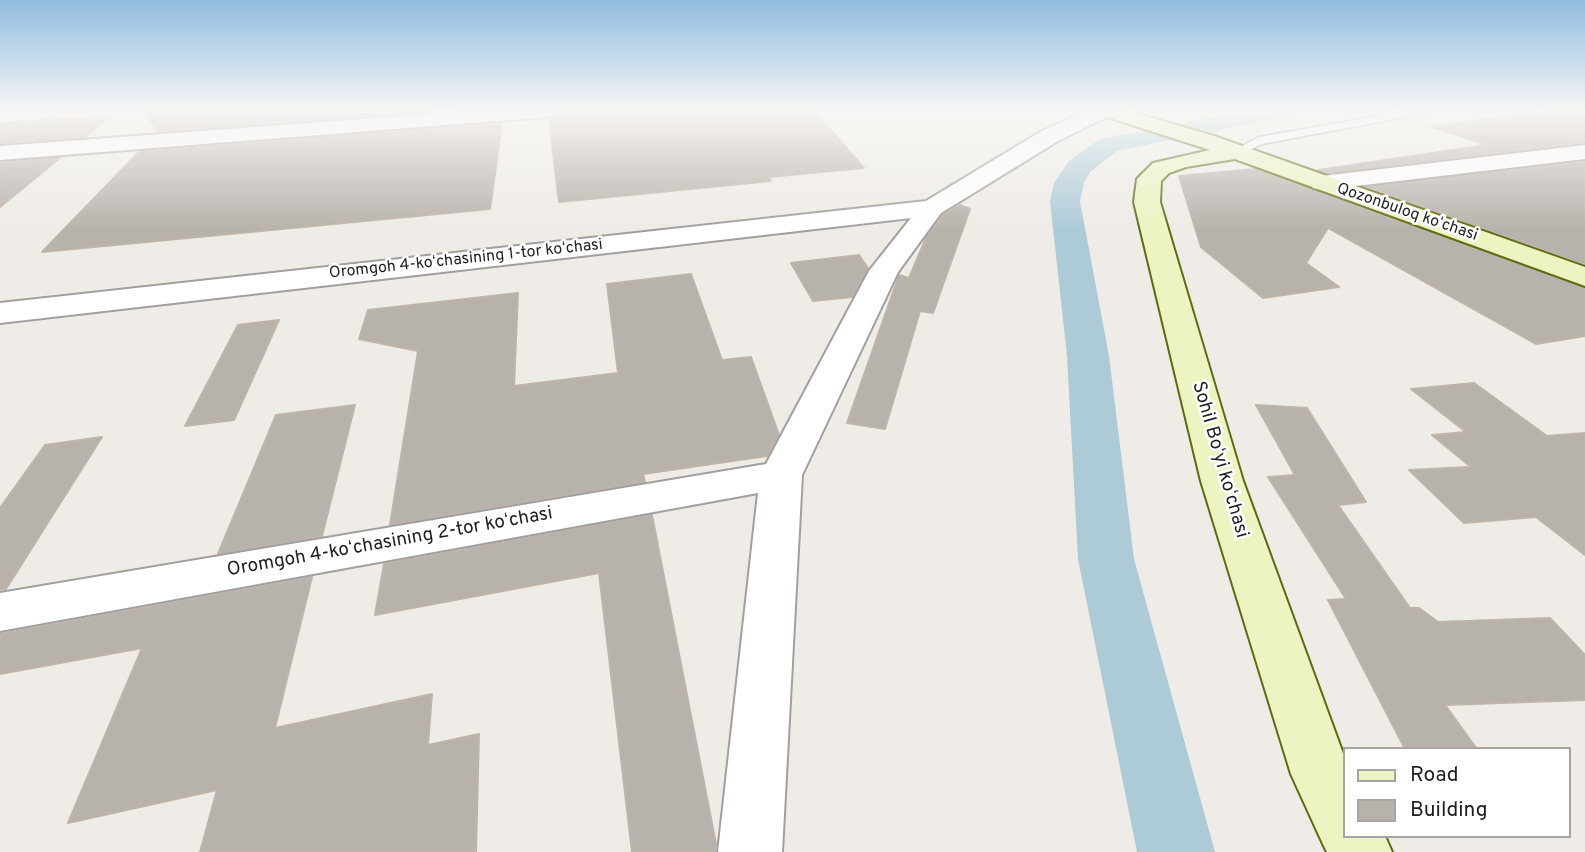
<!DOCTYPE html>
<html>
<head>
<meta charset="utf-8">
<style>
	body { margin:0 }
	#map { position:relative; width:1585px; height:852px; overflow:hidden; background:#efece7; font-family:Overpass,sans-serif }
	canvas { display:block }
	.legend { position:absolute; left:1343px; top:747px; width:228px; height:91px; box-sizing:border-box; background:#fff; border:2px solid #a5a5a5; margin:0; padding:9px 12px; list-style:none; font-size:21px; color:#1f1f1f }
	.legend li { display:flex; align-items:center; gap:14px; height:35px }
	.legend b { width:35px; border:2px solid #a5a5a5 }
</style>
</head>
<body>
<div id="map">
<canvas width="1585" height="852"></canvas>
<ul class="legend">
<li><b style="height:9px;background:#edf3c1"></b>Road</li>
<li><b style="height:19px;background:#b8b2ac"></b>Building</li>
</ul>
</div>
<script>
const c = document.querySelector('canvas').getContext('2d');
c.lineJoin = 'round';
const poly = rows => new Path2D(rows.map(r => 'M' + r).join(''));
function paint(path, color) { c.fillStyle = color; c.fill(path, 'evenodd'); }
function trace(path, color, width, dash) { c.strokeStyle = color; c.lineWidth = width; c.lineCap = dash ? 'butt' : 'round'; c.setLineDash(dash || []); c.stroke(path); }
function drawText(font, color, halo, rows, align = 'center') {
  c.font = font + ' Overpass,sans-serif'; c.lineWidth = 5; c.setLineDash([]); c.textBaseline = 'middle'; c.strokeStyle = halo; c.fillStyle = color; for (const [text, x, y, turn = 0] of rows) {
    c.save(); c.translate(x, y); c.rotate((+turn || 0) * Math.PI / 180); c.textAlign = isNaN(turn) ? turn : align; if (halo) c.strokeText(text, 0, 0); c.fillText(text, 0, 0); c.restore();
  }
}
const canal = poly([
	[1244,111,1292,111,1289,116,1280,118,1117,151,1090,172,1084,183,1080,201,1109,356,1134,559,1215,852,1137,852,1078,559,1067,356,1050,201,1054,183,1069,161,1100,139,1244,111]
]);
const building = poly([
	[142,111,439,111,159,132,142,111],
	[560,111,814,111,864,168,768,177,771,181,559,202,549,119,556,117,560,111],
	[1549,111,1585,111,1585,142,1326,173,1318,170,1487,145,1431,126,1549,111],
	[111,116,85,137,0,143,0,123,111,116],
	[502,123,490,209,42,252,139,152,502,123],
	[60,158,0,207,0,163,60,158],
	[1585,162,1585,264,1367,187,1585,162],
	[1255,169,1585,288,1585,336,1536,344,1328,228,1306,263,1339,287,1263,298,1201,247,1179,176,1255,169],
	[960,205,970,209,933,313,920,311,885,429,847,423,899,275,909,278,926,238,943,215,960,205],
	[859,255,868,268,852,297,813,301,791,263,859,255],
	[691,274,722,360,751,357,779,435,767,456,643,474,645,482,390,525,418,351,359,339,368,310,518,293,514,386,618,373,607,284,691,274],
	[279,320,234,420,185,426,238,325,279,320],
	[1474,383,1547,436,1585,433,1585,555,1536,517,1464,523,1409,470,1471,467,1432,435,1466,432,1411,389,1474,383],
	[355,405,322,536,218,554,276,415,355,405],
	[1256,405,1307,408,1366,502,1338,505,1410,608,1419,608,1438,622,1550,618,1585,655,1585,700,1445,705,1477,749,1405,749,1328,600,1346,599,1268,477,1295,475,1256,405],
	[102,437,6,589,0,590,0,508,45,445,102,437],
	[652,515,716,844,715,852,632,852,599,573,375,615,384,564,652,515],
	[312,577,275,728,432,694,428,745,479,734,476,852,200,852,217,790,68,823,142,648,0,674,0,634,312,577]
]);
const lane = poly([
	[1406,111,1427,111,1422,114,1262,144,1237,156,1231,152,1259,137,1406,111]
]);
const street = poly([
	[471,111,557,111,554,115,547,117,0,160,0,146,471,111],
	[1087,111,1113,111,1110,115,1058,141,941,213,898,272,802,475,782,852,718,852,758,493,0,631,0,593,766,464,869,271,911,218,0,323,0,303,926,201,1042,131,1087,111],
	[1585,145,1585,159,1322,190,1313,188,1310,183,1313,178,1322,176,1585,145]
]);
const secondary = poly([
	[1098,111,1128,111,1214,136,1585,267,1585,286,1235,159,1186,167,1169,173,1161,181,1160,202,1243,481,1345,759,1345,836,1385,836,1392,852,1327,852,1323,844,1291,774,1201,481,1134,202,1137,179,1153,163,1210,150,1101,115,1098,111]
]);
const farStreetnames = [
	["Qozonbuloq koʻchasi",1407,213,19],
	["Oromgoh 4-koʻchasining 1-tor koʻchasi",466,260,-6]
];
const streetNames = [
	["Sohil Boʻyi koʻchasi",1219,460,74],
	["Oromgoh 4-koʻchasining 2-tor koʻchasi",390,543,-10]
];
paint(canal, '#accbd7');
paint(building, '#b8b2ac');
trace(building, '#bfb4aa', 2);
trace(lane, '#a0a0a0', 3);
trace(street, '#a0a0a0', 4);
trace(secondary, '#5d6b11', 4);
paint(lane, '#fff');
paint(street, '#fff');
paint(secondary, '#edf3c1');
const sky = c.createLinearGradient(0, 0, 0, 230);
sky.addColorStop(0, '#90bde1');
sky.addColorStop(0.48, '#f8f6f4');
sky.addColorStop(1, '#f8f6f400');
c.fillStyle = sky;
c.fillRect(0, 0, 1585, 230);
drawText('16px', '#1f1f1f', '#fff', farStreetnames);
drawText('19px', '#1f1f1f', '#fff', streetNames);
</script>
</body>
</html>
